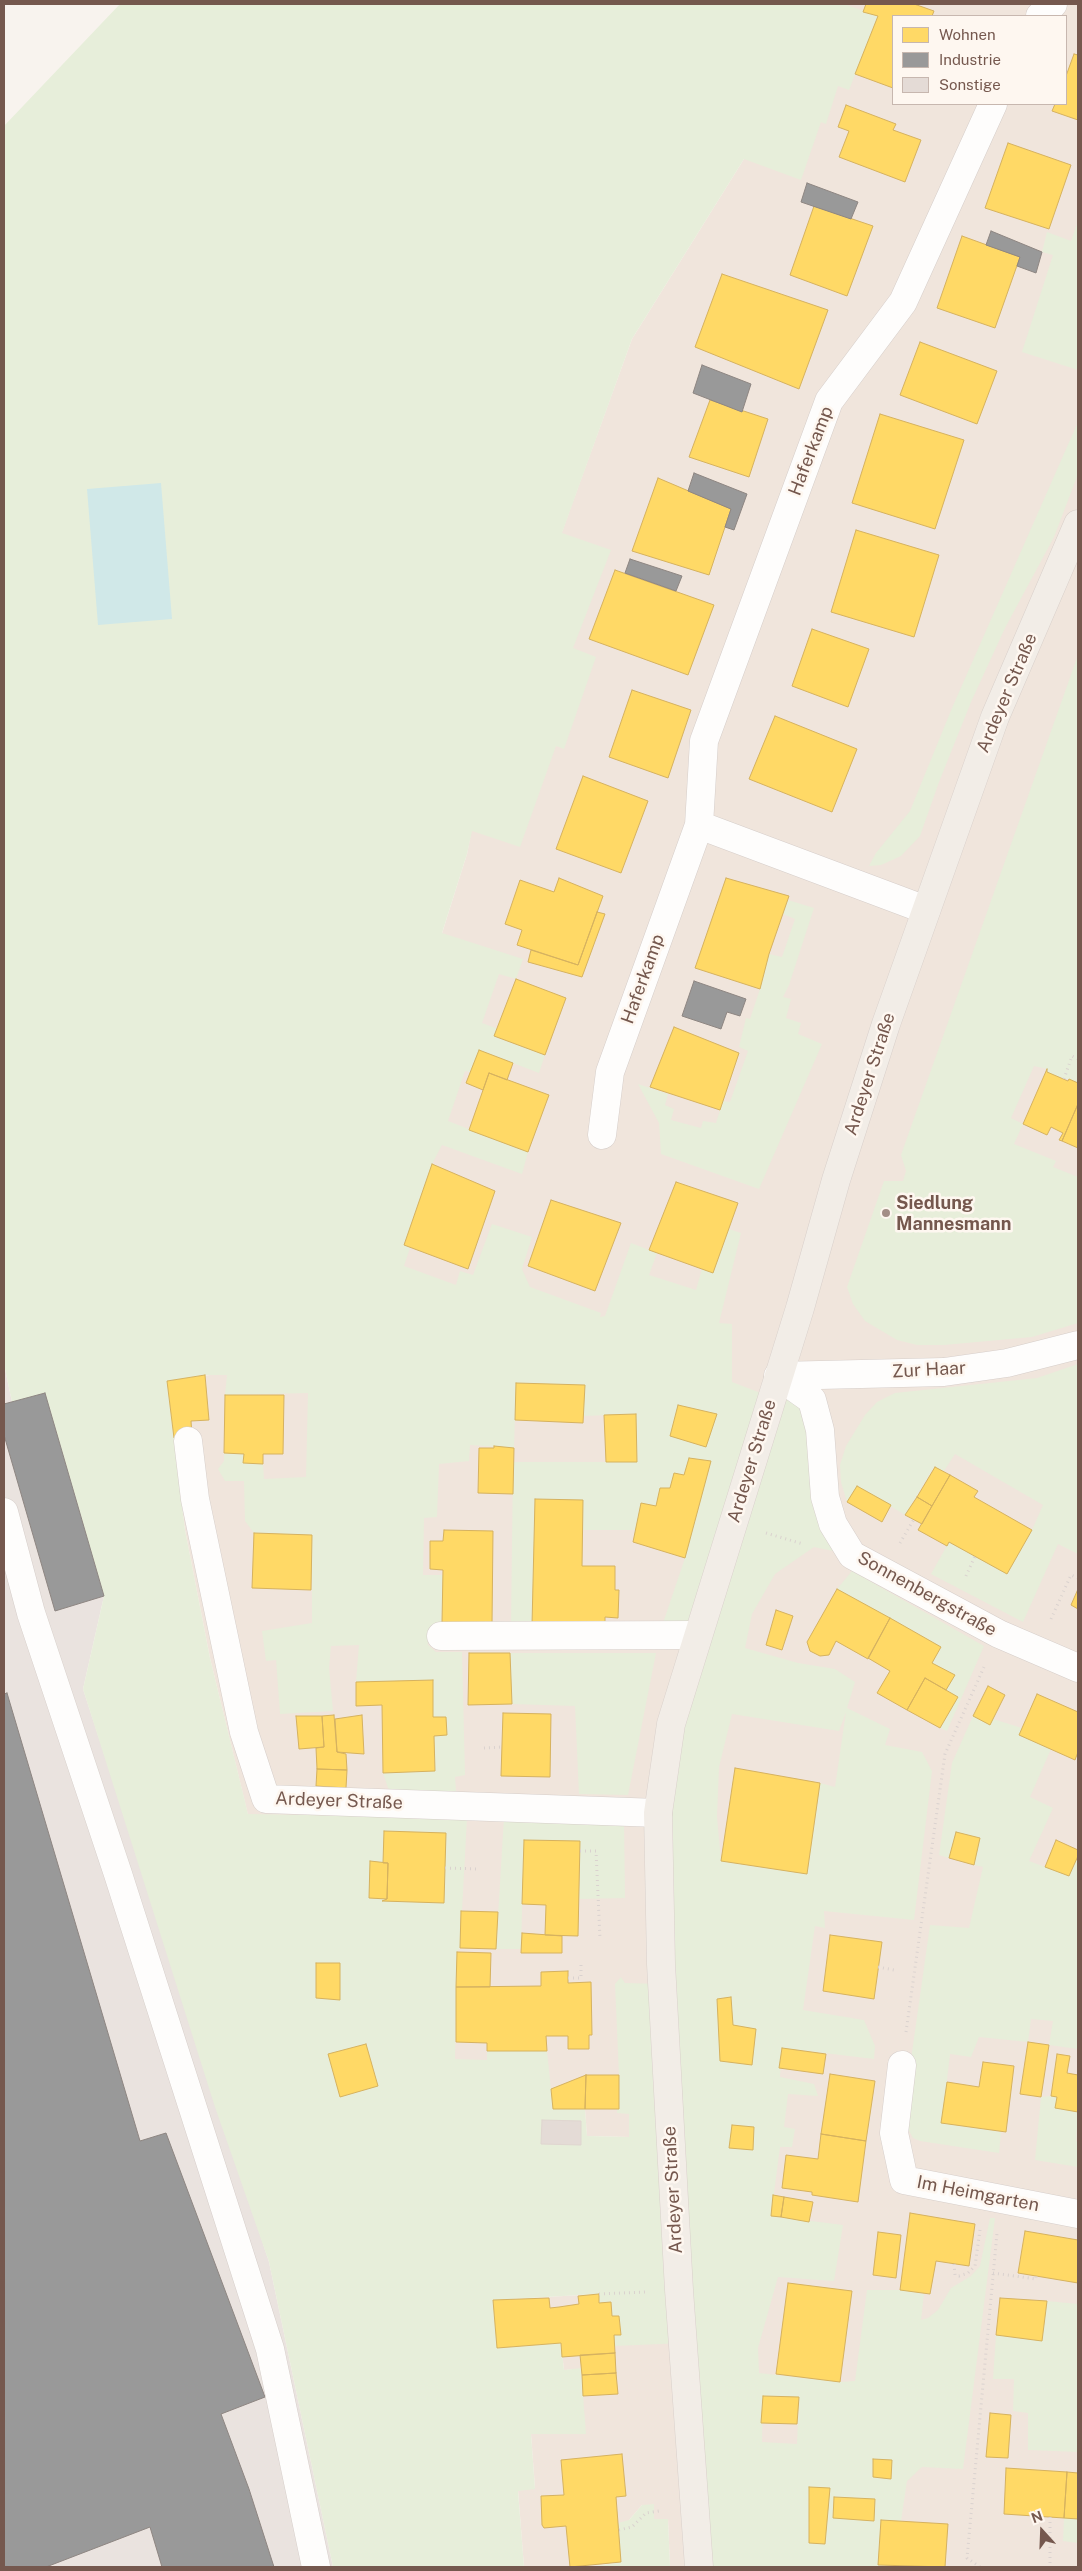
<!DOCTYPE html>
<html>
<head>
<meta charset="utf-8">
<style>
	body { margin:0 }
	#map { position:relative; width:1082px; height:2571px; overflow:hidden; background:#f8f3ee; font-family:"Public Sans",sans-serif }
	canvas { display:block }
	.frame { position:absolute; inset:0; border:5px solid #75584e; pointer-events:none }
	.legend { position:absolute; left:892px; top:15px; width:175px; height:90px; box-sizing:border-box; background:#fef7f0; border:1px solid #c7b7af; margin:0; padding:6px 9px; list-style:none; font-size:15px; color:#75584e }
	.legend li { display:flex; align-items:center; gap:10px; height:25px }
	.legend b { width:25px; border:1px solid #c7b7af }
	.north { position:absolute; left:1017px; top:2506px; width:50px; height:50px; -webkit-text-stroke:4px #fef7f0; paint-order:stroke; rotate:340deg; font-size:14px; font-weight:700; line-height:20px; text-align:center; color:#75584e }
	.north::after { content:''; display:block; margin:auto; width:18px; height:22px; background:#75584e; clip-path:polygon(50% 0,100% 100%,50% 72%,0 100%) }
</style>
</head>
<body>
<div id="map">
<canvas width="1082" height="2571"></canvas>
<div class="frame"></div>
<ul class="legend">
<li><b style="height:14px;background:#ffd966"></b>Wohnen</li>
<li><b style="height:14px;background:#999"></b>Industrie</li>
<li><b style="height:14px;background:#e4dbd6"></b>Sonstige</li>
</ul>
<div class="north">N</div>
</div>
<script>
const c = document.querySelector('canvas').getContext('2d');
c.lineJoin = 'round';
function paint(path, color) { c.fillStyle = color; c.fill(path, 'evenodd'); }
const poly = rows => new Path2D(rows.map(r => 'M' + r).join(''));
function trace(path, color, width, dash) { c.strokeStyle = color; c.lineWidth = width; c.lineCap = dash ? 'butt' : 'round'; c.setLineDash(dash || []); c.stroke(path); }
function drawText(font, color, halo, rows, align = 'center') {
  c.font = font + ' "Public Sans",sans-serif'; c.lineWidth = 5; c.setLineDash([]); c.textBaseline = 'middle'; c.strokeStyle = halo; c.fillStyle = color; for (const [text, x, y, turn = 0] of rows) {
    c.save(); c.translate(x, y); c.rotate((+turn || 0) * Math.PI / 180); c.textAlign = isNaN(turn) ? turn : align; if (halo) c.strokeText(text, 0, 0); c.fillText(text, 0, 0); c.restore();
  }
}
const residential = poly([
	[818,4,1078,4,1078,2567,670,2567,668,2519,654,2519,642,2505,629,2520,621,2562,589,2567,524,2567,518,2490,535,2488,531,2434,581,2369,564,2370,561,2343,497,2348,493,2300,599,2294,611,2302,619,2316,621,2335,644,2343,629,2137,587,2136,585,2109,334,2107,248,1815,210,1658,185,1530,167,1381,210,1375,356,1206,467,854,491,727,632,339,744,159],
	[893,16,1066,16,1066,104,893,104]
]);
const industrial = poly([
	[4,1364,12,1402,45,1393,104,1596,83,1689,269,2262,333,2567,4,2567]
]);
const green = poly([
	[120,4,844,4,878,16,849,90,838,86,826,124,821,122,801,180,744,159,632,339,562,533,611,550,573,648,596,657,564,749,556,746,520,847,472,831,467,854,442,933,523,959,516,979,499,974,482,1023,498,1029,495,1037,545,1055,539,1073,479,1050,470,1072,465,1071,448,1121,528,1152,522,1174,442,1145,432,1164,404,1245,410,1248,404,1266,456,1285,460,1271,473,1275,492,1224,532,1237,522,1269,530,1287,601,1313,600,1317,605,1316,631,1243,657,1253,649,1275,696,1290,702,1269,713,1272,729,1229,741,1233,719,1323,732,1324,732,1382,771,1397,812,1400,852,1555,814,1547,775,1574,752,1614,745,1648,798,1663,835,1669,855,1682,847,1708,890,1729,885,1745,922,1752,932,1771,914,1920,824,1911,825,1928,815,1926,803,2010,864,2020,875,2046,874,2059,782,2048,780,2077,814,2084,818,2096,788,2094,784,2127,795,2129,792,2147,780,2147,771,2216,843,2225,834,2281,778,2277,758,2348,759,2373,840,2382,855,2381,867,2290,900,2290,924,2294,921,2320,928,2318,938,2310,951,2288,971,2276,980,2266,990,2218,995,2218,963,2469,922,2467,907,2481,901,2521,878,2565,916,2567,699,2567,683,2343,614,2346,614,2335,621,2334,619,2316,612,2316,611,2302,599,2303,598,2294,493,2300,497,2348,561,2343,564,2370,581,2368,586,2434,531,2434,535,2489,518,2491,524,2567,333,2567,269,2262,215,2107,83,1689,104,1596,45,1393,12,1402,4,1364,4,126],
	[205,1375,227,1375,225,1395,308,1393,306,1477,264,1479,263,1464,244,1463,244,1454,224,1453,224,1461,218,1469,225,1481,244,1481,245,1521,254,1533,312,1535,312,1623,262,1631,266,1661,276,1660,280,1714,333,1711,329,1668,331,1646,359,1645,356,1682,433,1680,433,1717,446,1718,447,1735,434,1736,435,1771,383,1773,388,1788,395,1792,456,1791,455,1777,465,1775,462,1652,436,1652,427,1644,441,1636,443,1575,423,1575,424,1518,437,1517,439,1464,469,1461,470,1445,514,1448,516,1383,584,1386,583,1416,636,1414,637,1462,513,1462,511,1626,532,1625,535,1499,583,1500,583,1530,635,1530,633,1542,685,1558,662,1626,697,1636,658,1889,662,1984,625,1983,621,1977,615,1984,619,2075,617,2113,629,2114,629,2137,587,2136,585,2109,553,2109,547,2051,487,2051,487,2060,455,2059,457,1952,460,1948,467,1818,248,1814,210,1658,185,1530,167,1381],
	[846,1712,835,1787,820,1783,807,1874,721,1861,717,1817,719,1767,732,1714,839,1731],
	[763,2396,799,2398,797,2444,762,2442],
	[1078,221,1078,370,1022,352,1053,255,1042,252,1047,232,1071,241],
	[1078,422,1078,474,1054,537,1005,628,971,702,939,782,920,836,901,856,881,865,869,866,876,853,910,811,952,708],
	[1078,655,1078,1083,1069,1079,1064,1079,1047,1072,1047,1069,1034,1066,1011,1118,1023,1124,1014,1144,1056,1161,1053,1167,1078,1177,1078,1323,1032,1337,944,1345,917,1345,897,1340,865,1321,853,1304,847,1287,884,1181,903,1181,906,1171,901,1155],
	[788,900,814,908,789,985,783,997,791,999,786,1018,801,1023,798,1034,822,1044,759,1189,661,1154,659,1123,638,1084,668,1094,665,1105,674,1109,671,1120,701,1128,703,1121,716,1123,723,1101,730,1102,748,1051,739,1047,746,1018,750,1019,760,989,769,954,782,957,795,919,783,914],
	[1078,1364,1078,1554,1058,1544,1023,1622,931,1574,949,1542,1007,1574,1032,1530,1043,1505,955,1454,944,1471,934,1467,905,1515,857,1486,847,1502,841,1482,840,1465,846,1446,865,1415,877,1402,895,1393,1037,1378],
	[852,1571,984,1646,947,1731,940,1728,957,1697,946,1690,954,1675,932,1663,941,1647,837,1589],
	[510,1653,656,1653,628,1795,579,1794,575,1706,512,1704],
	[973,1716,990,1725,993,1719,1022,1728,1019,1735,1051,1749,1030,1797,1053,1808,1029,1861,1069,1876,1078,1856,1078,2049,1049,2045,1053,2021,1031,2019,1028,2042,979,2037,971,2057,950,2054,942,2123,1001,2132,999,2153,920,2141,913,2138,908,2129,904,2109,930,1925,969,1928,983,1867,974,1865,979,1838,956,1832,949,1858,939,1855,952,1763],
	[504,1817,624,1821,625,1898,579,1899,580,1841,524,1840,521,1949,496,1949],
	[1051,2096,1057,2097,1056,2108,1078,2112,1076,2141,1078,2142,1078,2167,1035,2160,1041,2097],
	[1047,2301,1078,2304,1078,2452,1028,2450,1028,2413,1013,2411,1014,2379,993,2379,996,2335,1041,2341],
	[654,2504,654,2519,668,2519,670,2567,589,2567,621,2562,618,2523,629,2520,642,2505],
	[1064,2518,1078,2519,1078,2543,1063,2541]
]);
const water = poly([
	[161,483,172,619,98,625,87,489]
]);
const homes = poly([
	[866,4,914,4,934,11,932,16,893,16,893,88,855,74,878,16,863,12,866,4],
	[1074,54,1078,55,1078,120,1052,111,1055,104,1066,104,1066,76,1074,54],
	[846,105,896,124,893,130,921,140,905,182,839,157,849,131,838,127,846,105],
	[1008,143,1071,165,1049,229,985,208,1008,143],
	[814,206,873,226,847,296,790,275,814,206],
	[962,236,1020,257,995,328,937,308,962,236],
	[722,274,828,310,799,389,695,347,722,274],
	[920,342,997,371,977,424,900,395,920,342],
	[710,400,768,419,749,477,689,457,710,400],
	[880,414,964,440,935,529,852,503,880,414],
	[658,478,731,509,709,575,632,551,658,478],
	[856,530,939,555,914,637,831,612,856,530],
	[615,570,714,605,688,675,589,639,615,570],
	[812,629,869,649,848,707,792,686,812,629],
	[632,690,691,710,668,778,609,757,632,690],
	[775,716,857,749,832,812,749,779,775,716],
	[583,776,648,801,621,873,556,849,583,776],
	[559,878,603,896,578,965,517,945,522,930,505,924,520,880,554,892,559,878],
	[726,878,789,896,769,954,760,989,695,968,726,878],
	[597,912,605,914,582,977,528,962,531,950,578,965,597,912],
	[516,979,566,998,545,1055,494,1036,516,979],
	[674,1027,739,1053,720,1110,650,1087,674,1027],
	[479,1050,513,1063,507,1080,489,1073,483,1090,466,1083,479,1050],
	[1047,1069,1047,1072,1068,1081,1069,1079,1078,1083,1078,1104,1062,1141,1059,1140,1063,1133,1051,1127,1047,1135,1023,1124,1047,1069],
	[489,1073,549,1095,528,1152,469,1130,489,1073],
	[1078,1104,1078,1148,1062,1141,1078,1104],
	[432,1164,495,1191,468,1269,404,1245,432,1164],
	[676,1182,738,1203,713,1273,649,1250,676,1182],
	[551,1200,621,1223,595,1291,528,1266,551,1200],
	[205,1375,209,1420,191,1421,192,1435,174,1438,167,1381,205,1375],
	[516,1383,585,1385,583,1423,515,1420,516,1383],
	[225,1395,284,1395,283,1454,263,1454,263,1464,243,1463,244,1454,224,1453,225,1395],
	[678,1405,717,1414,706,1447,670,1436,678,1405],
	[636,1414,637,1462,606,1462,604,1415,636,1414],
	[494,1446,514,1448,513,1494,478,1493,479,1448,494,1448,494,1446],
	[689,1458,711,1461,685,1558,633,1542,641,1503,656,1506,660,1488,670,1488,674,1473,684,1475,689,1458],
	[935,1467,950,1475,932,1506,917,1497,935,1467],
	[950,1475,978,1491,974,1497,1032,1530,1007,1574,949,1542,947,1546,918,1530,950,1475],
	[857,1486,891,1505,882,1522,847,1502,857,1486],
	[917,1497,932,1506,922,1524,905,1515,917,1497],
	[535,1499,583,1500,582,1566,615,1566,615,1590,619,1590,618,1618,605,1617,605,1627,532,1625,535,1499],
	[444,1530,493,1531,492,1624,442,1623,443,1570,430,1569,430,1541,443,1541,444,1530],
	[254,1533,312,1535,311,1590,252,1588,254,1533],
	[837,1589,890,1618,868,1659,836,1641,829,1655,820,1656,810,1651,807,1642,837,1589],
	[1078,1589,1078,1609,1071,1605,1078,1589],
	[776,1610,793,1616,782,1650,766,1645,776,1610],
	[890,1618,941,1647,932,1663,955,1675,946,1690,925,1678,907,1710,877,1693,890,1671,868,1658,890,1618],
	[469,1653,510,1653,512,1704,468,1705,469,1653],
	[925,1678,958,1697,940,1728,907,1710,925,1678],
	[433,1680,433,1717,446,1717,447,1735,434,1736,435,1771,383,1773,382,1705,356,1706,356,1682,433,1680],
	[988,1686,1005,1695,990,1725,973,1716,988,1686],
	[1037,1694,1078,1712,1078,1752,1075,1760,1019,1735,1037,1694],
	[503,1713,551,1714,550,1777,501,1776,503,1713],
	[334,1715,337,1752,346,1754,347,1770,317,1769,316,1748,324,1747,322,1716,334,1715],
	[362,1715,364,1754,337,1752,335,1719,362,1715],
	[296,1716,322,1716,324,1747,299,1749,296,1716],
	[735,1768,820,1783,807,1874,721,1861,735,1768],
	[317,1769,347,1770,346,1788,316,1786,317,1769],
	[384,1831,446,1833,444,1903,382,1901,387,1899,388,1863,383,1863,384,1831],
	[956,1832,980,1838,974,1865,949,1858,956,1832],
	[524,1840,580,1841,578,1936,545,1935,546,1905,522,1904,524,1840],
	[1056,1840,1078,1850,1078,1856,1069,1876,1045,1867,1056,1840],
	[370,1861,388,1863,387,1899,369,1898,370,1861],
	[461,1911,498,1912,496,1949,460,1948,461,1911],
	[522,1933,562,1936,562,1953,521,1953,522,1933],
	[830,1935,882,1942,874,1999,823,1991,830,1935],
	[457,1952,491,1953,490,1987,456,1987,457,1952],
	[316,1963,340,1963,340,2000,316,1998,316,1963],
	[568,1971,568,1983,591,1982,592,2035,589,2035,589,2049,568,2049,568,2036,546,2036,547,2051,487,2051,487,2043,456,2042,456,1987,541,1986,541,1972,568,1971],
	[731,1997,733,2025,756,2029,752,2065,720,2061,717,1999,731,1997],
	[1028,2042,1049,2045,1041,2097,1020,2094,1028,2042],
	[366,2044,378,2086,340,2097,328,2054,366,2044],
	[782,2048,826,2054,823,2074,779,2068,782,2048],
	[1057,2054,1070,2056,1067,2073,1078,2075,1078,2112,1055,2108,1057,2097,1051,2096,1057,2054],
	[983,2062,1014,2066,1006,2132,941,2123,947,2082,979,2087,983,2062],
	[830,2074,875,2081,866,2141,821,2134,830,2074],
	[586,2075,619,2075,619,2109,585,2109,586,2075],
	[586,2075,585,2109,553,2109,551,2089,586,2075],
	[732,2125,754,2127,753,2150,729,2148,732,2125],
	[821,2134,866,2141,858,2202,812,2195,812,2192,782,2188,786,2155,818,2159,821,2134],
	[773,2195,784,2197,781,2217,771,2216,773,2195],
	[784,2197,813,2202,809,2222,781,2217,784,2197],
	[910,2213,975,2224,969,2266,936,2261,930,2294,900,2290,910,2213],
	[1025,2231,1078,2240,1078,2283,1018,2273,1025,2231],
	[878,2232,901,2235,896,2278,873,2275,878,2232],
	[788,2283,852,2291,840,2382,776,2374,788,2283],
	[599,2294,599,2303,611,2302,612,2316,619,2316,621,2335,614,2335,615,2353,562,2357,561,2343,497,2348,493,2300,549,2298,550,2308,559,2307,579,2304,578,2296,599,2294],
	[1000,2298,1047,2301,1042,2341,996,2335,1000,2298],
	[615,2353,616,2373,582,2375,580,2355,615,2353],
	[616,2373,618,2394,583,2396,582,2375,616,2373],
	[763,2396,799,2397,797,2424,761,2423,763,2396],
	[990,2413,1011,2415,1008,2458,986,2457,990,2413],
	[622,2454,626,2496,616,2497,621,2562,570,2567,566,2526,544,2528,542,2525,541,2496,564,2495,561,2460,622,2454],
	[873,2459,892,2460,891,2479,873,2477,873,2459],
	[1006,2468,1067,2472,1064,2518,1004,2514,1006,2468],
	[1067,2472,1078,2473,1078,2519,1064,2518,1067,2472],
	[809,2487,830,2488,825,2544,809,2543,809,2487],
	[834,2497,875,2499,874,2521,833,2518,834,2497],
	[881,2520,948,2524,945,2567,878,2565,881,2520]
]);
const industry = poly([
	[807,183,858,202,851,219,801,202,807,183],
	[991,231,1042,252,1036,273,1017,266,1020,257,986,245,991,231],
	[702,365,751,384,742,412,693,393,702,365],
	[694,473,747,494,734,530,725,527,731,509,688,491,694,473],
	[630,559,682,576,676,591,625,573,630,559],
	[694,981,746,999,740,1016,727,1012,721,1029,682,1016,694,981],
	[45,1393,104,1596,55,1611,4,1435,4,1404,45,1393],
	[7,1693,140,2141,166,2133,265,2397,221,2414,249,2489,274,2567,162,2567,150,2527,46,2567,4,2567,4,1694,7,1693]
]);
const building = poly([
	[542,2120,581,2121,581,2145,541,2144,542,2120]
]);
const path = poly([
	[1064,1079,1072,1056,1078,1059],
	[766,1533,803,1544],
	[900,1543,914,1519],
	[966,1576,975,1556],
	[1051,1619,1071,1575,1078,1578],
	[484,1748,502,1747],
	[580,1851,596,1851,600,1939],
	[445,1868,479,1869],
	[878,1967,894,1970],
	[568,1978,581,1978,581,1965],
	[906,2032,945,1754,984,1667],
	[954,2264,955,2275,959,2276,968,2273,975,2266,980,2230],
	[993,2273,1036,2279,1036,2276],
	[599,2294,645,2292],
	[1050,2517,1050,2567],
	[619,2530,632,2527,646,2513,659,2511],
	[980,2567,967,2558,997,2233]
]);
const minor = poly([
	[1040,16,1053,4],
	[699,825,926,910],
	[602,1135,610,1072,699,825,704,741,829,401,903,302,993,104],
	[778,1376,812,1400,820,1430,825,1497,833,1524,852,1555,999,1634,1078,1668],
	[778,1376,944,1372,1007,1363,1078,1345],
	[188,1441,195,1499,244,1732,266,1799,658,1813],
	[4,1512,31,1613,118,1874,270,2349,316,2567],
	[441,1636,697,1635],
	[902,2065,894,2133,904,2180,1078,2214]
]);
const major = poly([
	[699,2567,679,2290,661,1964,658,1813,671,1724,800,1308,836,1180,886,1024,995,717,1078,524]
]);
const markers = [
	[886,1213,5,"#a38e86"]
];
const streetNames = [
	["Haferkamp",811,451,-69],
	["Ardeyer Straße",1007,693,-67],
	["Haferkamp",643,979,-70],
	["Ardeyer Straße",870,1074,-72],
	["Zur Haar",929,1370,-3],
	["Ardeyer Straße",752,1461,-73],
	["Sonnenbergstraße",927,1594,29],
	["Ardeyer Straße",339,1801,2],
	["Ardeyer Straße",673,2190,-93],
	["Im Heimgarten",978,2194,11]
];
const poiNames = [
	["Siedlung",896,1203],
	["Mannesmann",896,1224]
];
paint(residential, '#f0e5dc');
paint(industrial, '#eae3df');
paint(green, '#e7eeda');
paint(water, '#d0e8e8');
paint(homes, '#ffd966');
trace(homes, '#d6b25f', 1);
paint(industry, '#999');
trace(industry, '#8e8682', 1);
paint(building, '#e4dbd6');
trace(building, '#e0d6d0', 1);
trace(minor, '#d6ceca', 29);
trace(major, '#d9d0cb', 29);
trace(path, '#dad2cf', 3, [1, 4]);
trace(minor, '#fefdfc', 28);
trace(major, '#f2ede7', 28);
for (const [x, y, r, color] of markers) { const dot = new Path2D(); dot.arc(x, y, r, 0, 2 * Math.PI); c.fillStyle = color; c.fill(dot); trace(dot, '#fef7f0', 2); }
drawText('18px', '#75584e', '#fef7f0', streetNames);
drawText('bold 18px', '#75584e', '#fef7f0', poiNames, 'left');
</script>
</body>
</html>
